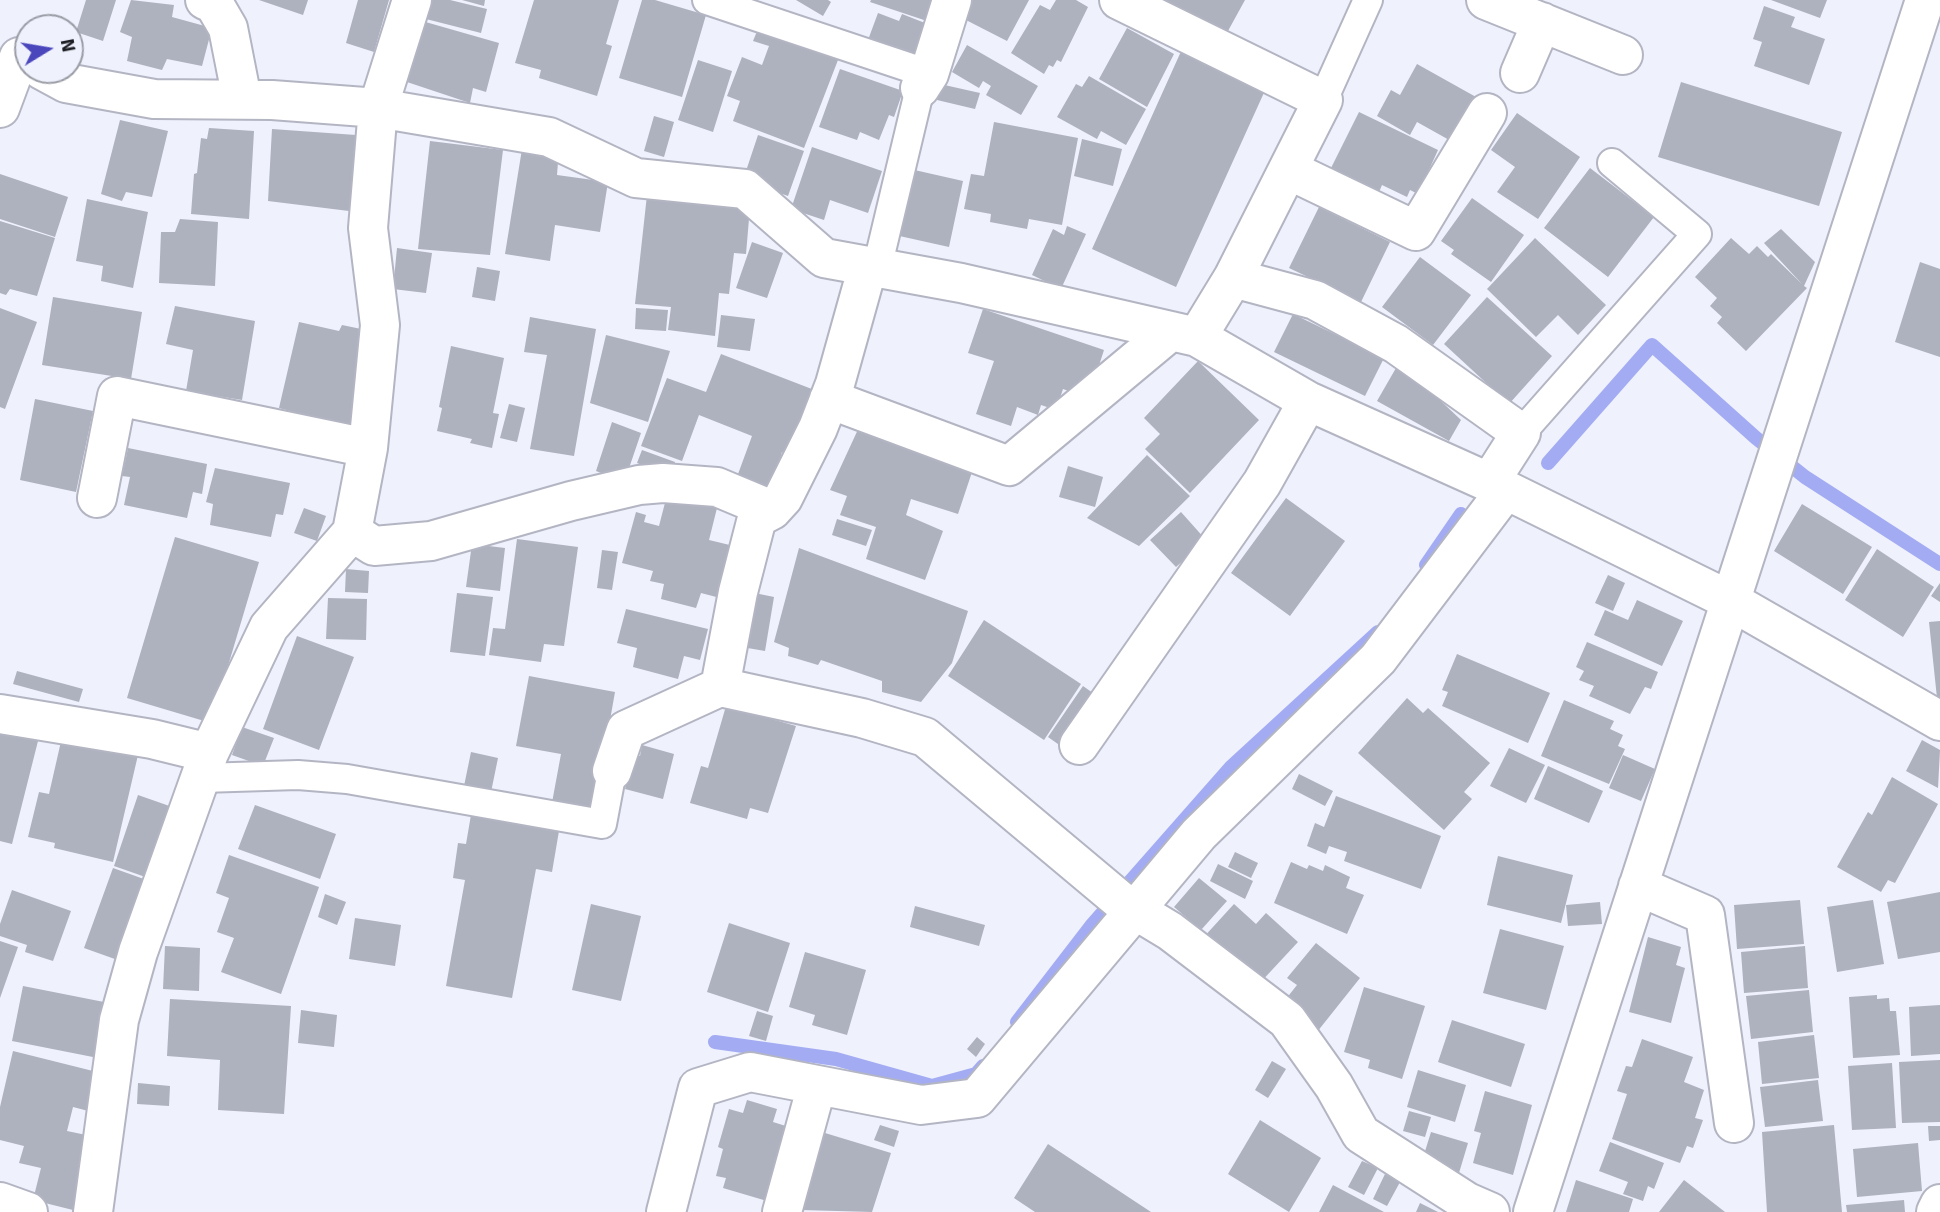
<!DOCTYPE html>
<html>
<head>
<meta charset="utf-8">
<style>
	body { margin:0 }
	#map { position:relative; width:1940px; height:1212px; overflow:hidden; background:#eff1fd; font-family:Signika,sans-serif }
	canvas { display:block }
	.north { position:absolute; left:14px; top:14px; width:70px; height:70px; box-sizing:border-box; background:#eff1fd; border:2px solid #9b9da6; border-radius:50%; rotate:79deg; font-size:19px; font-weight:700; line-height:28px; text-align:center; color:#1e1f24 }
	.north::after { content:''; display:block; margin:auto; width:24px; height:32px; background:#4a47bd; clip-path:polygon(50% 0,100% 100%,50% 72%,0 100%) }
</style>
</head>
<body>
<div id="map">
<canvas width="1940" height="1212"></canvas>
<div class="north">N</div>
</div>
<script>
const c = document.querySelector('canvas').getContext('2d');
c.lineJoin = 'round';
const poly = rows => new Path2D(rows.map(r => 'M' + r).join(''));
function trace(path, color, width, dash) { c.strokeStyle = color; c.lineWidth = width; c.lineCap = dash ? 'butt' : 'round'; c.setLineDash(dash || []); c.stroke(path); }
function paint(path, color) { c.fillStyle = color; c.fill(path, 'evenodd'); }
const stream = poly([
	[1548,463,1652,345,1756,438,1805,477,1940,564],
	[1426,565,1461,514],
	[1017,1022,1091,926,1231,767,1378,632],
	[715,1042,836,1059,932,1086,976,1074,983,1066]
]);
const building = poly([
	[86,0,116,0,103,41,76,32],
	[131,0,174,5,172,17,212,28,202,66,167,59,162,70,127,61,132,37,120,32],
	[259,0,308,0,303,15],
	[358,0,389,0,374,52,346,43],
	[430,0,450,0,487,9,481,33,426,19],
	[462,0,485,0,484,6],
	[534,0,619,0,606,44,612,46,597,96,539,78,541,70,515,63],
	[642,0,655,0,706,15,682,97,619,78],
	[796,0,828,0,831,2,823,16],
	[871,0,937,0,930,22,870,2],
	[973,0,1029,0,1007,41,964,19],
	[1056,0,1076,0,1088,7,1061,62,1057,60,1053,67,1049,65,1044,74,1011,53,1040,5,1050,10],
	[1151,0,1245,0,1223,40],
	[1771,0,1827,0,1820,18],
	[1764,6,1795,17,1791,27,1825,39,1809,85,1754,66,1762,42,1753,39],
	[878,13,899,21,902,14,930,25,919,58,868,40],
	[415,19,499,43,486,92,473,88,470,103,398,79],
	[1127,28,1174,54,1147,107,1099,79],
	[758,29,838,60,804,148,733,121,740,101,727,96,742,57,762,65,769,46,753,41],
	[967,45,1038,86,1021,115,986,95,991,86,983,81,979,88,952,72],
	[1183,47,1267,86,1176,287,1092,249],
	[698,60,732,71,713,132,678,120],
	[1417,64,1476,97,1451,141,1417,122,1410,135,1377,116,1391,90,1400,95],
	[840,69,903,91,894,117,889,115,879,140,860,132,857,140,819,127],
	[1089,76,1146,109,1126,145,1101,131,1097,139,1057,117,1076,84,1082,87],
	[1681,82,1842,132,1819,206,1658,157],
	[940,84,980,93,975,109,937,100],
	[1359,112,1438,150,1418,194,1410,190,1407,197,1382,185,1379,192,1331,168],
	[1517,113,1580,157,1538,219,1497,192,1515,167,1491,150],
	[654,116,674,122,664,157,644,151],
	[120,120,168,131,152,197,126,192,122,201,101,194],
	[994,122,1078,138,1062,225,1029,219,1027,229,990,222,991,214,964,209,971,174,984,176],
	[209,128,254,131,249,219,191,214,194,174,197,173,201,138,207,139],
	[272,129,356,135,349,211,268,201],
	[758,135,804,151,788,196,743,180],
	[1082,139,1122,149,1113,186,1074,176],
	[430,141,503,150,490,255,418,249],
	[812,147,882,171,868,213,830,200,824,220,791,209],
	[522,149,558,162,557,175,608,182,600,232,555,225,550,261,505,254],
	[1590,168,1654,217,1608,277,1544,228],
	[910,169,963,181,949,247,895,235],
	[0,174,68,197,55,237,0,219],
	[647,195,750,207,746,254,734,253,729,294,719,293,715,336,668,330,671,307,635,304],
	[1472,198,1524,235,1491,282,1451,254,1454,250,1441,241],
	[87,199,148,212,133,288,101,281,103,266,76,261],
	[1319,207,1390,242,1361,302,1289,268],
	[180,219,218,222,215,286,159,283,161,232,175,232],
	[0,221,55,238,37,296,10,289,6,295,0,293],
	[1067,226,1086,234,1061,289,1032,275,1053,229,1064,235],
	[1781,229,1815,262,1804,286,1807,288,1746,351,1717,323,1722,317,1710,306,1717,298,1695,277,1731,238,1749,254,1757,246,1768,257,1771,254,1802,284,1764,243],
	[1535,238,1606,305,1578,335,1558,315,1536,337,1487,289],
	[752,242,783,253,767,298,736,288],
	[397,248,432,253,426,293,393,289],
	[1420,257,1471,295,1433,345,1382,307],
	[1920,262,1940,269,1940,357,1895,342],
	[477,267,500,271,495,301,472,297],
	[53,297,142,312,131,379,42,365],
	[1487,297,1552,356,1509,404,1444,344],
	[175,306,255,321,242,400,186,391,193,350,166,344],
	[0,308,37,322,5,409,0,407],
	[636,308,668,310,666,331,635,329],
	[983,309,1104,350,1092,387,1078,382,1074,393,1063,389,1056,410,1041,405,1038,415,1017,407,1011,426,976,414,994,361,968,353],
	[1293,314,1384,358,1365,396,1274,352],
	[721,315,755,319,750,351,717,347],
	[530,317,596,329,574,456,530,449,547,355,524,352],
	[299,322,339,331,342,325,366,330,370,344,350,427,279,408],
	[606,335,670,351,648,422,590,403],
	[451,346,504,358,493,413,499,414,492,448,470,443,472,439,437,431,442,408,439,407],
	[721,354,817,391,797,458,782,452,769,499,734,485,752,436,699,415,682,461,641,446,667,378,706,392],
	[1198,361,1259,420,1190,493,1145,449,1160,434,1144,418],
	[1396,368,1424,385,1461,420,1449,441,1377,401],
	[35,399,93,411,76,492,20,480],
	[509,404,525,408,517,442,500,438],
	[612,422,641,433,626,477,616,479,596,471],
	[861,423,975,463,958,514,911,499,906,515,943,531,925,580,866,559,876,527,840,515,847,496,830,490],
	[128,448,207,464,202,494,193,492,187,518,124,505,130,477,122,476],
	[642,450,675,462,672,471,661,472,637,463],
	[1147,455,1190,496,1139,546,1087,518],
	[1068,466,1103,477,1095,507,1059,497],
	[215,468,290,483,283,515,276,514,271,537,210,525,213,504,206,502],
	[667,495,717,508,709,540,738,547,724,599,701,593,696,608,661,599,664,584,650,581,653,571,622,563,636,512,646,515,644,522,659,526],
	[1286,498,1345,541,1290,616,1231,573],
	[1802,504,1872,547,1843,594,1774,551],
	[304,508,326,516,317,541,294,533],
	[1181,512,1206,540,1176,567,1150,540],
	[837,519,872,530,866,546,832,535],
	[175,537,259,562,211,723,127,698],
	[517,539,578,547,564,646,544,644,541,662,489,655,493,628,505,629],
	[472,544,505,548,500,591,466,587],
	[799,548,968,611,952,663,921,702,882,692,882,681,821,660,818,665,788,656,789,648,774,642],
	[1877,549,1934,587,1903,637,1845,600],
	[602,550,618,552,612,590,597,588],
	[346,569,369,571,368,593,345,592],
	[1608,575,1625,583,1613,611,1595,603],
	[1940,583,1940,602,1931,596],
	[740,590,774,597,765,651,730,645],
	[457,593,493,597,485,656,450,652],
	[328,598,367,599,366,640,326,639],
	[1637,600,1683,621,1662,666,1594,635,1605,610,1628,620],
	[626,609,708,629,700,660,684,656,678,679,633,667,637,648,617,643],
	[984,620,1081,684,1044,740,948,676],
	[1940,621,1940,697,1937,698,1929,622],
	[297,636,354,657,319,750,263,729],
	[1587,642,1658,672,1651,689,1645,687,1630,714,1589,696,1594,686,1579,680,1584,671,1576,667],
	[1457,654,1550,693,1528,743,1442,706,1448,692,1442,690],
	[17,671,83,689,79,702,13,684],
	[529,676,615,692,593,816,551,808,561,754,516,746],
	[1083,686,1100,698,1065,749,1048,737],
	[1407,698,1423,713,1428,708,1490,763,1464,792,1472,799,1444,830,1358,753],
	[1564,700,1614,721,1610,729,1623,735,1618,746,1625,749,1609,784,1541,756],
	[726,706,796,726,768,813,750,808,747,819,690,803,701,766,708,768],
	[242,727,274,738,263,766,232,755],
	[0,731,38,741,12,844,0,841],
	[62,737,138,755,113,862,54,848,55,843,28,837,39,792,49,794],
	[1922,740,1940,750,1938,788,1906,771],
	[642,745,674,754,663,799,625,789,634,755,640,756],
	[1509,748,1545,765,1526,803,1490,786],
	[471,752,498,758,490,797,463,791],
	[1623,755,1655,769,1641,801,1609,788],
	[1548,766,1603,791,1589,823,1534,799],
	[1299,774,1333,791,1325,806,1292,789],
	[1892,777,1938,804,1895,883,1888,880,1881,892,1837,867,1868,812,1872,815],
	[138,795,178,809,154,880,114,866],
	[1336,796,1441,836,1421,889,1344,861,1347,852,1329,846,1326,854,1307,846,1315,823,1324,827],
	[255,805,336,834,320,879,238,849],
	[472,809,560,825,552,872,536,869,512,998,446,986,465,880,453,878,458,843,466,844],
	[1235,852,1258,863,1251,878,1228,867],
	[229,855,319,887,281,994,221,972,234,938,217,932,229,898,216,893],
	[1498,856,1573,875,1561,923,1487,905],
	[1291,862,1307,869,1309,865,1323,871,1325,865,1350,877,1346,888,1364,895,1347,934,1274,903],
	[1218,864,1253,881,1245,899,1210,881],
	[113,868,155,883,126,963,84,948],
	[1199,878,1227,901,1201,930,1174,907],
	[12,890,71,911,53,961,25,952,27,945,0,936,0,924],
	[1940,892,1940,952,1898,959,1887,902],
	[325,894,346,902,337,925,318,917],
	[1800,900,1804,944,1737,949,1734,905],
	[1873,900,1884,964,1837,972,1827,907],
	[1600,902,1602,924,1568,926,1566,905],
	[591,904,641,916,621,1001,572,990],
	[1234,904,1256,924,1266,913,1298,942,1258,985,1202,939],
	[915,906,985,925,979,946,910,927],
	[355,918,401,925,395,966,349,959],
	[729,923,790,943,768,1012,707,992],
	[1500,929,1564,946,1546,1010,1483,993],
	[1648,937,1681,947,1676,965,1685,968,1671,1023,1629,1012],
	[0,941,18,947,0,998],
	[1316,943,1360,978,1317,1032,1282,1004,1297,985,1287,978],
	[165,946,200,948,199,991,163,989],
	[1805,946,1808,988,1744,993,1741,952],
	[805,952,866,970,847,1035,812,1025,815,1015,789,1007],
	[23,986,109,1003,98,1058,12,1041],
	[1364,987,1425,1006,1402,1079,1368,1068,1370,1060,1344,1052],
	[1809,990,1813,1032,1751,1039,1746,996],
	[1877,995,1877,999,1889,998,1890,1011,1896,1011,1900,1055,1853,1058,1849,997],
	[170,999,291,1006,284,1114,218,1110,220,1060,167,1056],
	[1940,1005,1940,1054,1911,1056,1909,1007],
	[301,1010,337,1015,334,1047,298,1043],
	[757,1011,773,1016,766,1041,749,1036],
	[1452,1020,1525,1044,1511,1087,1438,1062],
	[1814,1035,1819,1078,1762,1084,1758,1042],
	[977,1037,985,1044,976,1057,967,1049],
	[1642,1039,1693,1057,1684,1082,1704,1090,1695,1118,1703,1120,1693,1148,1687,1146,1680,1163,1612,1139,1627,1094,1617,1091,1626,1066,1632,1067],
	[13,1051,109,1075,100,1114,73,1107,67,1131,91,1136,73,1210,33,1200,41,1168,19,1163,24,1146,0,1140,0,1107],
	[1940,1060,1940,1122,1902,1123,1899,1062],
	[1272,1061,1286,1069,1268,1098,1255,1090],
	[1892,1063,1896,1128,1852,1130,1848,1066],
	[1418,1070,1466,1085,1455,1122,1407,1107],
	[1818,1080,1823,1121,1765,1127,1760,1087],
	[138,1083,170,1086,169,1106,137,1104],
	[1485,1091,1532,1105,1513,1175,1473,1163,1481,1133,1474,1131],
	[747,1100,777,1109,773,1122,789,1127,767,1201,723,1188,726,1178,716,1176,723,1149,718,1147,729,1109,743,1113],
	[1409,1111,1431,1117,1425,1137,1403,1131],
	[1260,1120,1321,1158,1289,1212,1228,1174],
	[880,1125,899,1131,894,1147,874,1140],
	[1834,1125,1842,1212,1767,1212,1762,1132],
	[1928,1126,1940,1126,1940,1140,1929,1141],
	[1431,1132,1468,1143,1459,1173,1422,1161],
	[825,1133,891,1153,872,1212,802,1210],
	[1610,1142,1664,1163,1654,1189,1648,1186,1643,1201,1623,1194,1628,1182,1599,1171],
	[1918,1143,1922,1191,1857,1197,1853,1149],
	[1048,1144,1151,1212,1035,1212,1014,1198],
	[1362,1161,1378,1168,1364,1195,1348,1187],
	[1385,1174,1400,1182,1387,1206,1373,1199],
	[1576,1180,1633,1199,1629,1212,1566,1212],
	[1684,1180,1725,1212,1659,1212],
	[1333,1185,1384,1212,1319,1212],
	[1904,1200,1905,1212,1847,1212,1846,1205],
	[1420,1203,1438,1212,1416,1212]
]);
const lane = poly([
	[707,0,929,74],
	[1323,100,1368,0],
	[877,268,920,88],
	[1521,433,1697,234,1612,163],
	[202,778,298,775,347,779,602,824,612,771]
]);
const street = poly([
	[205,0,214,4,228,28,242,99],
	[1119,0,1323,100,1233,278,1197,337],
	[1486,0,1623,55],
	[42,70,66,83,154,99,272,100,378,108,549,137,636,178,745,189,824,258,961,283,1197,337,1308,401,1506,490,1729,600,1940,721],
	[1520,73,1542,22],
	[920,88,929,74,952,0],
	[0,108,19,57],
	[1289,170,1416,231,1487,113],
	[1233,278,1315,300,1396,344,1521,433,1489,483],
	[829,399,1009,466,1171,331],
	[97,498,117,396,368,448],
	[352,532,374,546,431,541,571,501,639,485,663,483,717,487,772,510],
	[720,687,738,592,757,518,772,510,783,498,818,428,835,384,868,266],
	[0,714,152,739,209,753],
	[1079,745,1262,483,1308,401],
	[612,771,626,730,720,687,862,718,925,737,1122,902,1170,931,1287,1020,1334,1086,1361,1134,1467,1202,1490,1212],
	[1638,886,1705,915,1734,1123],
	[0,1202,28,1212],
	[93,1212,119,1020,138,952,209,753,269,627,352,532,368,448,380,325,368,228,378,108,412,0],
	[666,1212,698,1088,750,1072,921,1105,977,1098,1199,834,1378,659,1506,490],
	[782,1212,817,1085],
	[1533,1212,1925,0],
	[1936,1212,1940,1204]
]);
trace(stream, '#a3acf2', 14);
paint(building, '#aeb1be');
trace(lane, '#b3b5c3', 32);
trace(street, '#b3b5c3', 42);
trace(lane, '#fff', 28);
trace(street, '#fff', 38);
</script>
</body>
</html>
